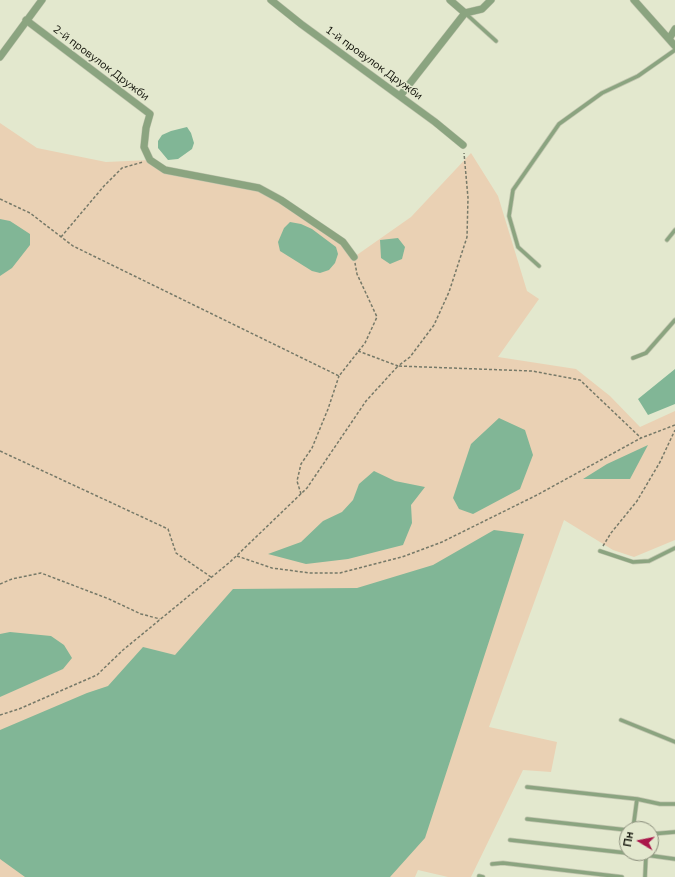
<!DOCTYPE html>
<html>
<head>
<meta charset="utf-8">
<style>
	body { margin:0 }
	#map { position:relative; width:675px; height:877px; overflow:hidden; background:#e3e8ce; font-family:Mulish,sans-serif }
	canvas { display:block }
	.north { position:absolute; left:619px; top:821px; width:40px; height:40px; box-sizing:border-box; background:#e3e8ce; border:1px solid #8d907e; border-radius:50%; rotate:280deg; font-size:11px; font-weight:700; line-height:16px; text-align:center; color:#0c0d05 }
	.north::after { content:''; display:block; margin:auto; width:14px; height:18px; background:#aa164a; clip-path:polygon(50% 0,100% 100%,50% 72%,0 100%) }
</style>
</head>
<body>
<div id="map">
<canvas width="675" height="877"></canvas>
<div class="north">Пн</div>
</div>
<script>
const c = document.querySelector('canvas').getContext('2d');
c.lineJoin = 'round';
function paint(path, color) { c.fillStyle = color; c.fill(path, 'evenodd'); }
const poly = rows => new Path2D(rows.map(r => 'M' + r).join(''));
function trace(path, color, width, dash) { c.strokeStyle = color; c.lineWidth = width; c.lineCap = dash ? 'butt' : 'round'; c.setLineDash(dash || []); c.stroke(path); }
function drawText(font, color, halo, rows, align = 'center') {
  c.font = font + ' Mulish,sans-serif'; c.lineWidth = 3; c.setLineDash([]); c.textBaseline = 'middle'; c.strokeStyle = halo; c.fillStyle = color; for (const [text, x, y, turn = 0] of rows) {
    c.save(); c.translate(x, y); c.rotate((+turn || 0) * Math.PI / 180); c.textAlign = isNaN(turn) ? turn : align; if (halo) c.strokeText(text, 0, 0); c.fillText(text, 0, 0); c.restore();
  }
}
const green = poly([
	[0,123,37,148,106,162,150,160,165,170,259,188,343,242,354,257,411,217,471,153,498,196,527,291,539,299,498,357,576,369,610,396,640,427,675,411,675,540,634,557,613,550,564,520,489,727,557,742,551,772,523,770,471,877,448,877,418,870,415,877,0,877]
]);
const water = poly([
	[187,127,191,133,194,143,192,149,178,159,168,160,158,148,158,141,162,135,171,131],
	[0,219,10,221,30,234,30,245,12,268,0,276],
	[290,222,301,224,312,229,336,247,338,254,335,263,329,270,320,273,312,271,280,251,278,242,284,228],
	[398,238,405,247,402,259,390,264,381,258,380,240],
	[675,369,675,404,648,415,638,399],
	[499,418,525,430,533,455,520,489,473,514,459,509,453,498,471,444],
	[648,445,630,479,583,479,607,464],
	[374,471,395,481,425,487,411,505,412,523,403,545,348,559,306,564,268,554,301,542,323,521,342,512,353,500,359,484],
	[494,530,524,534,425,838,390,877,25,877,0,859,0,730,87,693,108,686,143,647,175,655,233,589,357,588,433,565],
	[10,632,51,636,64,645,72,658,63,669,0,697,0,634]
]);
const path = poly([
	[0,199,30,213,73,246,339,376,365,343,377,317,357,274,355,263],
	[61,237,104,186,122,168,143,162],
	[358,351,398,366,410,357,434,325,449,292,467,237,468,198,464,153],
	[0,451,168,529,176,553,211,577],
	[301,494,297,481,301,464,312,448,328,409,339,376],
	[603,546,611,533,637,501,660,462,675,430],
	[237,556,272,568,310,573,340,573,402,557,442,542,537,495,641,438,675,425],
	[0,584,12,579,41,573,109,599,141,614,160,619],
	[0,715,19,709,97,675,123,650,230,562,307,488,366,401,398,366,532,371,580,380,641,438]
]);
const service = poly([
	[465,13,496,41],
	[667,240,675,230],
	[539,266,518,247,509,216,513,190,559,124,602,93,638,76,675,50],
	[633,358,646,353,675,320],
	[600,551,633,562,649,561,675,548],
	[621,720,675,742],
	[527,787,637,799,633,829],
	[637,799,660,804,675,804],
	[527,819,627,830],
	[651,834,675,832],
	[510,840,627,853],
	[627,853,646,855,645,877],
	[647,853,646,855,675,859],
	[492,864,503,863,622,877],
	[479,876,483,877]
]);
const minor = poly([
	[271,0,301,24,435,122,463,145],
	[450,0,465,13],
	[634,0,675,46],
	[26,20,150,114,146,128,144,147,150,160,165,170,259,188,281,200,343,242,354,257],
	[669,39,675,29],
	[0,57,42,0],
	[400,96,465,13,482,9,491,0]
]);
const streetNames = [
	["2-й провулок Дружби",101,63,37],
	["1-й провулок Дружби",374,63,36]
];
paint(green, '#ead1b4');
paint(water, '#81b696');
trace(service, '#c1c5ae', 5);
trace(minor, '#c1c5ae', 8);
trace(path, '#767968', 1.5, [3, 2]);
trace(service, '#8ba480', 3.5);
trace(minor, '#8ba480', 7);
drawText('11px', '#0c0d05', '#e3e8ce', streetNames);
</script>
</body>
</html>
